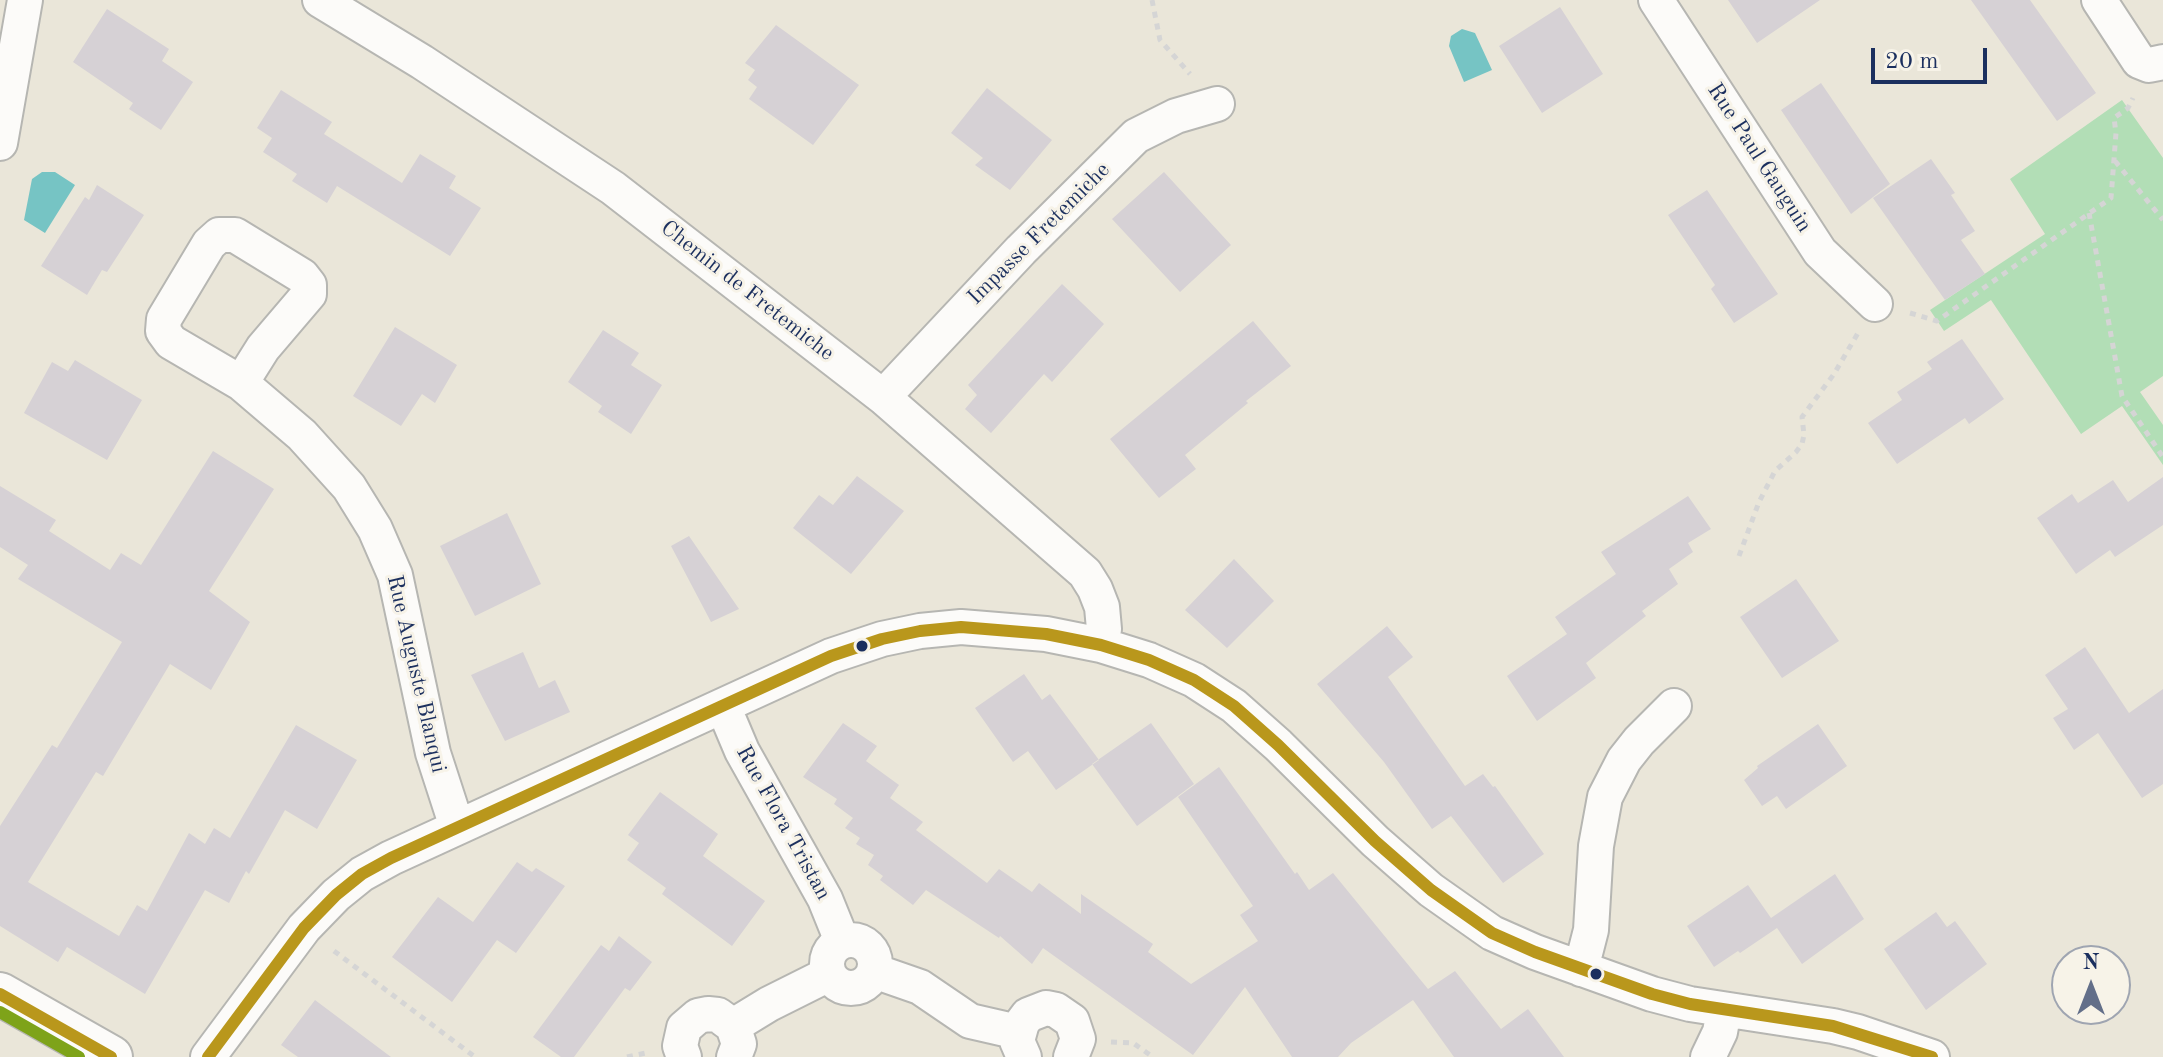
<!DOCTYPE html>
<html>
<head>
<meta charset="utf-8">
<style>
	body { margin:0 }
	#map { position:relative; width:2163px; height:1057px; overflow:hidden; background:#eae6d9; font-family:"Old Standard TT",serif }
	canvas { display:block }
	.north { position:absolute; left:2051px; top:945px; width:80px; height:80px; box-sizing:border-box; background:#f7f3e8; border:2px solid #9fa5b1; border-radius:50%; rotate:0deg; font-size:22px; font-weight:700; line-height:32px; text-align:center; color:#1b2f5e }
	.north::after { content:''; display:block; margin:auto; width:28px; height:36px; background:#636f89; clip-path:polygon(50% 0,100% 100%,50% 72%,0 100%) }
	.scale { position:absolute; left:1871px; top:48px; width:116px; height:36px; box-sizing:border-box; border:4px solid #1b2f5e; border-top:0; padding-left:10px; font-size:24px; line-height:28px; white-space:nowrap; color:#1b2f5e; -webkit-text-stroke:6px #f7f3e8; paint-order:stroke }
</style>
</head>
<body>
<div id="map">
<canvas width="2163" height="1057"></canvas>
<div class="north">N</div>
<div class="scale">20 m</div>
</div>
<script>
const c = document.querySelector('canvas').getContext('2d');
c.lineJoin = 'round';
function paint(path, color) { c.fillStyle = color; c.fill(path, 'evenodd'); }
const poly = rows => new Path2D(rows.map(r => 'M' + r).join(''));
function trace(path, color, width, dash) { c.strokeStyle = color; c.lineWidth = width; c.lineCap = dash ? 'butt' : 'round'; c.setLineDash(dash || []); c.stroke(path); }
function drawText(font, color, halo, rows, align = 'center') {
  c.font = font + ' "Old Standard TT",serif'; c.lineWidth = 6; c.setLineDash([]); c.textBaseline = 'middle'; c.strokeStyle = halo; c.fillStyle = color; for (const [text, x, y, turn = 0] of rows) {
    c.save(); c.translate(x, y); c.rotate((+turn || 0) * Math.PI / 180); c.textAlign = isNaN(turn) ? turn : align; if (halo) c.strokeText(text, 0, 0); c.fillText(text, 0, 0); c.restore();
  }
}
const green = poly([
	[2122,100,2163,158,2163,376,2140,392,2163,425,2163,465,2122,406,2081,434,1991,300,1944,331,1930,310,2045,234,2010,179]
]);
const water = poly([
	[1462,29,1475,33,1492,70,1464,82,1449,46,1451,36],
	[42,172,55,172,75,185,45,233,24,220,32,179]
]);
const building = poly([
	[1728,0,1820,0,1757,43],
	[1971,0,2030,0,2096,93,2057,121],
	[1560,7,1603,74,1542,113,1499,46],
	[107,9,169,49,162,61,193,82,161,130,129,109,133,103,73,62],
	[776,25,859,85,813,145,749,99,757,87,748,80,755,70,745,63],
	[1821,83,1890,184,1851,214,1781,110],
	[987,88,1052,140,1010,190,975,165,983,158,951,133],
	[281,90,332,122,324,134,402,183,420,154,456,176,449,188,481,208,450,256,337,186,327,203,292,181,297,174,263,152,272,138,257,128],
	[1931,159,1955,193,1951,195,1975,231,1961,240,1985,274,1945,300,1873,198],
	[1164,172,1231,245,1180,292,1112,219],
	[97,185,144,215,107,272,102,270,87,295,41,266,85,197,89,200],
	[1707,190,1778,294,1734,323,1711,289,1715,285,1668,215],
	[1062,284,1104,324,1052,382,1044,374,991,433,965,409,977,395,968,385],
	[1253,321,1291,366,1246,401,1248,403,1185,455,1196,469,1159,498,1110,439],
	[395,327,457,365,435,403,422,394,401,426,353,396],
	[603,330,639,353,631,365,662,385,631,434,598,412,602,406,568,382],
	[1962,339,2004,399,1969,424,1965,418,1897,464,1868,423,1902,400,1897,392,1932,369,1927,362],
	[75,360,142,400,107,460,24,413,52,362,68,371],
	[213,451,274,489,209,591,250,622,211,690,170,664,103,776,96,772,28,882,119,936,137,905,147,911,189,833,205,844,214,828,230,838,296,725,357,760,317,829,285,810,249,874,246,871,229,903,205,890,145,994,67,947,58,962,0,926,0,826,52,745,57,748,122,642,18,579,28,565,0,547,0,486,56,520,49,531,110,570,121,553,141,565],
	[857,476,904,511,851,574,793,528,819,495,833,505],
	[2163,477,2163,525,2115,557,2110,550,2076,574,2037,518,2072,494,2078,503,2113,480,2128,502],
	[1688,496,1711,529,1688,543,1693,552,1669,569,1678,584,1642,611,1646,616,1586,663,1596,678,1537,721,1507,676,1567,634,1555,617,1616,574,1601,552],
	[507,513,541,584,475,616,440,546],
	[689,536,739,609,711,622,671,546],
	[1234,559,1274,601,1227,648,1185,610],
	[1796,579,1839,641,1782,678,1740,617],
	[1387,626,1413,657,1388,677,1465,786,1483,774,1493,787,1495,786,1544,854,1503,883,1451,816,1432,829,1384,762,1317,684],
	[2085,647,2129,713,2163,689,2163,784,2142,798,2098,733,2074,750,2053,718,2068,709,2045,675],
	[523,652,539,688,555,680,570,712,505,741,471,675],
	[1024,674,1042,700,1050,694,1099,760,1056,790,1028,751,1013,762,975,708],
	[843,723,877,746,866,761,899,785,890,798,923,822,916,830,987,883,999,869,1032,892,1039,883,1081,914,1081,894,1153,944,1148,952,1191,984,1258,941,1240,915,1253,906,1178,797,1219,767,1295,874,1297,872,1309,890,1333,873,1428,989,1455,971,1501,1029,1528,1009,1564,1057,1454,1057,1413,1000,1351,1043,1338,1057,1292,1057,1245,987,1193,1055,1043,948,1032,964,1000,936,999,938,926,890,913,905,880,880,883,876,868,865,874,855,856,844,860,838,845,828,853,818,834,804,837,799,803,777],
	[1151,723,1194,784,1137,826,1092,764],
	[1818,724,1847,766,1786,809,1777,796,1762,806,1744,780,1758,768,1757,766],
	[660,792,718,834,703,856,765,901,732,946,662,894,666,888,627,860,639,843,628,835],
	[517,862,532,872,536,868,565,886,516,953,497,940,452,1002,392,957,438,897,473,922],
	[1835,874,1864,919,1802,964,1777,928,1740,953,1738,951,1714,967,1687,926,1748,885,1771,918],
	[1936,912,1947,927,1955,921,1987,964,1926,1010,1884,949],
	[619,936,652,962,630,991,625,988,574,1057,561,1057,533,1037,601,945,609,951],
	[315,1000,391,1057,298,1057,281,1045]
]);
const path = poly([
	[1152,0,1160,40,1190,74],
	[2115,161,2163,220],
	[2089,213,2122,396,2163,457],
	[1910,313,1937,321,2111,198,2116,133,2114,118,2128,108,2133,98],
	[1739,556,1759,502,1775,471,1796,452,1802,444,1804,435,1802,417,1834,374,1858,333],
	[334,951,475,1057],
	[1111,1042,1133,1043,1153,1057],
	[627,1057,646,1053]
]);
const minor = poly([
	[320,0,422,62,613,188,883,397,1085,573,1095,589,1102,607,1104,629,1101,645],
	[1656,0,1820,252,1875,304],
	[2099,0,2139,61,2149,65,2163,62],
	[0,143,25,0],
	[241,383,263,348,309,294,309,285,302,276,235,235,219,235,209,244,164,319,163,331,171,342,241,383,302,435,349,487,375,529,395,575,433,753,457,827],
	[883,397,1021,250,1136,136,1176,116,1217,104],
	[723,706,742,751,825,899,842,941],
	'827 964a24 24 0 1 1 48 0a24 24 0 1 1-48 0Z',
	[1581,969,1591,930,1596,846,1605,797,1624,760,1639,741,1674,706],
	[874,971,920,987,970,1021,1018,1032],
	[733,1026,769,1004,829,974],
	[208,1057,304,928,336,895,362,874,391,858,831,656,882,639,920,631,961,627,1046,634,1101,645,1149,660,1194,680,1234,706,1278,745,1375,841,1431,890,1492,933,1535,952,1652,994,1690,1004,1833,1026,1858,1032,1932,1057],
	[684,1057,680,1046,684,1028,698,1016,708,1014,718,1015,733,1026,739,1044,734,1057],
	[1024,1057,1017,1041,1022,1023,1028,1015,1046,1008,1056,1010,1072,1021,1078,1039,1071,1057],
	[1708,1057,1720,1032,1724,1010]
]);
const tertiary = poly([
	[0,994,111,1057]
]);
const bus1 = poly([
	[0,994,111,1057],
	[208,1057,304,928,336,895,362,874,391,858,831,656,882,639,920,631,961,627,1046,634,1101,645,1149,660,1194,680,1234,706,1278,745,1375,841,1431,890,1492,933,1535,952,1652,994,1690,1004,1833,1026,1932,1057]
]);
const bus2 = poly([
	[0,1012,79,1057]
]);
const markers = [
	[862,646,7,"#1b2f5e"],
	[1596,974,7,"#1b2f5e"]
];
const streetNames = [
	["Rue Paul Gauguin",1759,158,57],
	["Impasse Fretemiche",1039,234,-45],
	["Chemin de Fretemiche",747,291,38],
	["Rue Auguste Blanqui",416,674,77],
	["Rue Flora Tristan",783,823,61]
];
paint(green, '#b2deb6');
paint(water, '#76c4c4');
paint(building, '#d6d1d5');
trace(minor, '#b6b6b2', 38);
trace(tertiary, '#b6b6b2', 46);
trace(path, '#d5d5d5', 5, [6, 6]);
trace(minor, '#fcfbf9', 34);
trace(tertiary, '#fcfbf9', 42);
trace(bus1, '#b9971c', 12);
trace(bus2, '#7ea319', 12);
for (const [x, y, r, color] of markers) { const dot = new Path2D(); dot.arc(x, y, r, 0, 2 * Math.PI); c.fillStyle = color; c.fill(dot); trace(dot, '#f7f3e8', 3); }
drawText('22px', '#1b2f5e', '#f7f3e8', streetNames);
</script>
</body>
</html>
